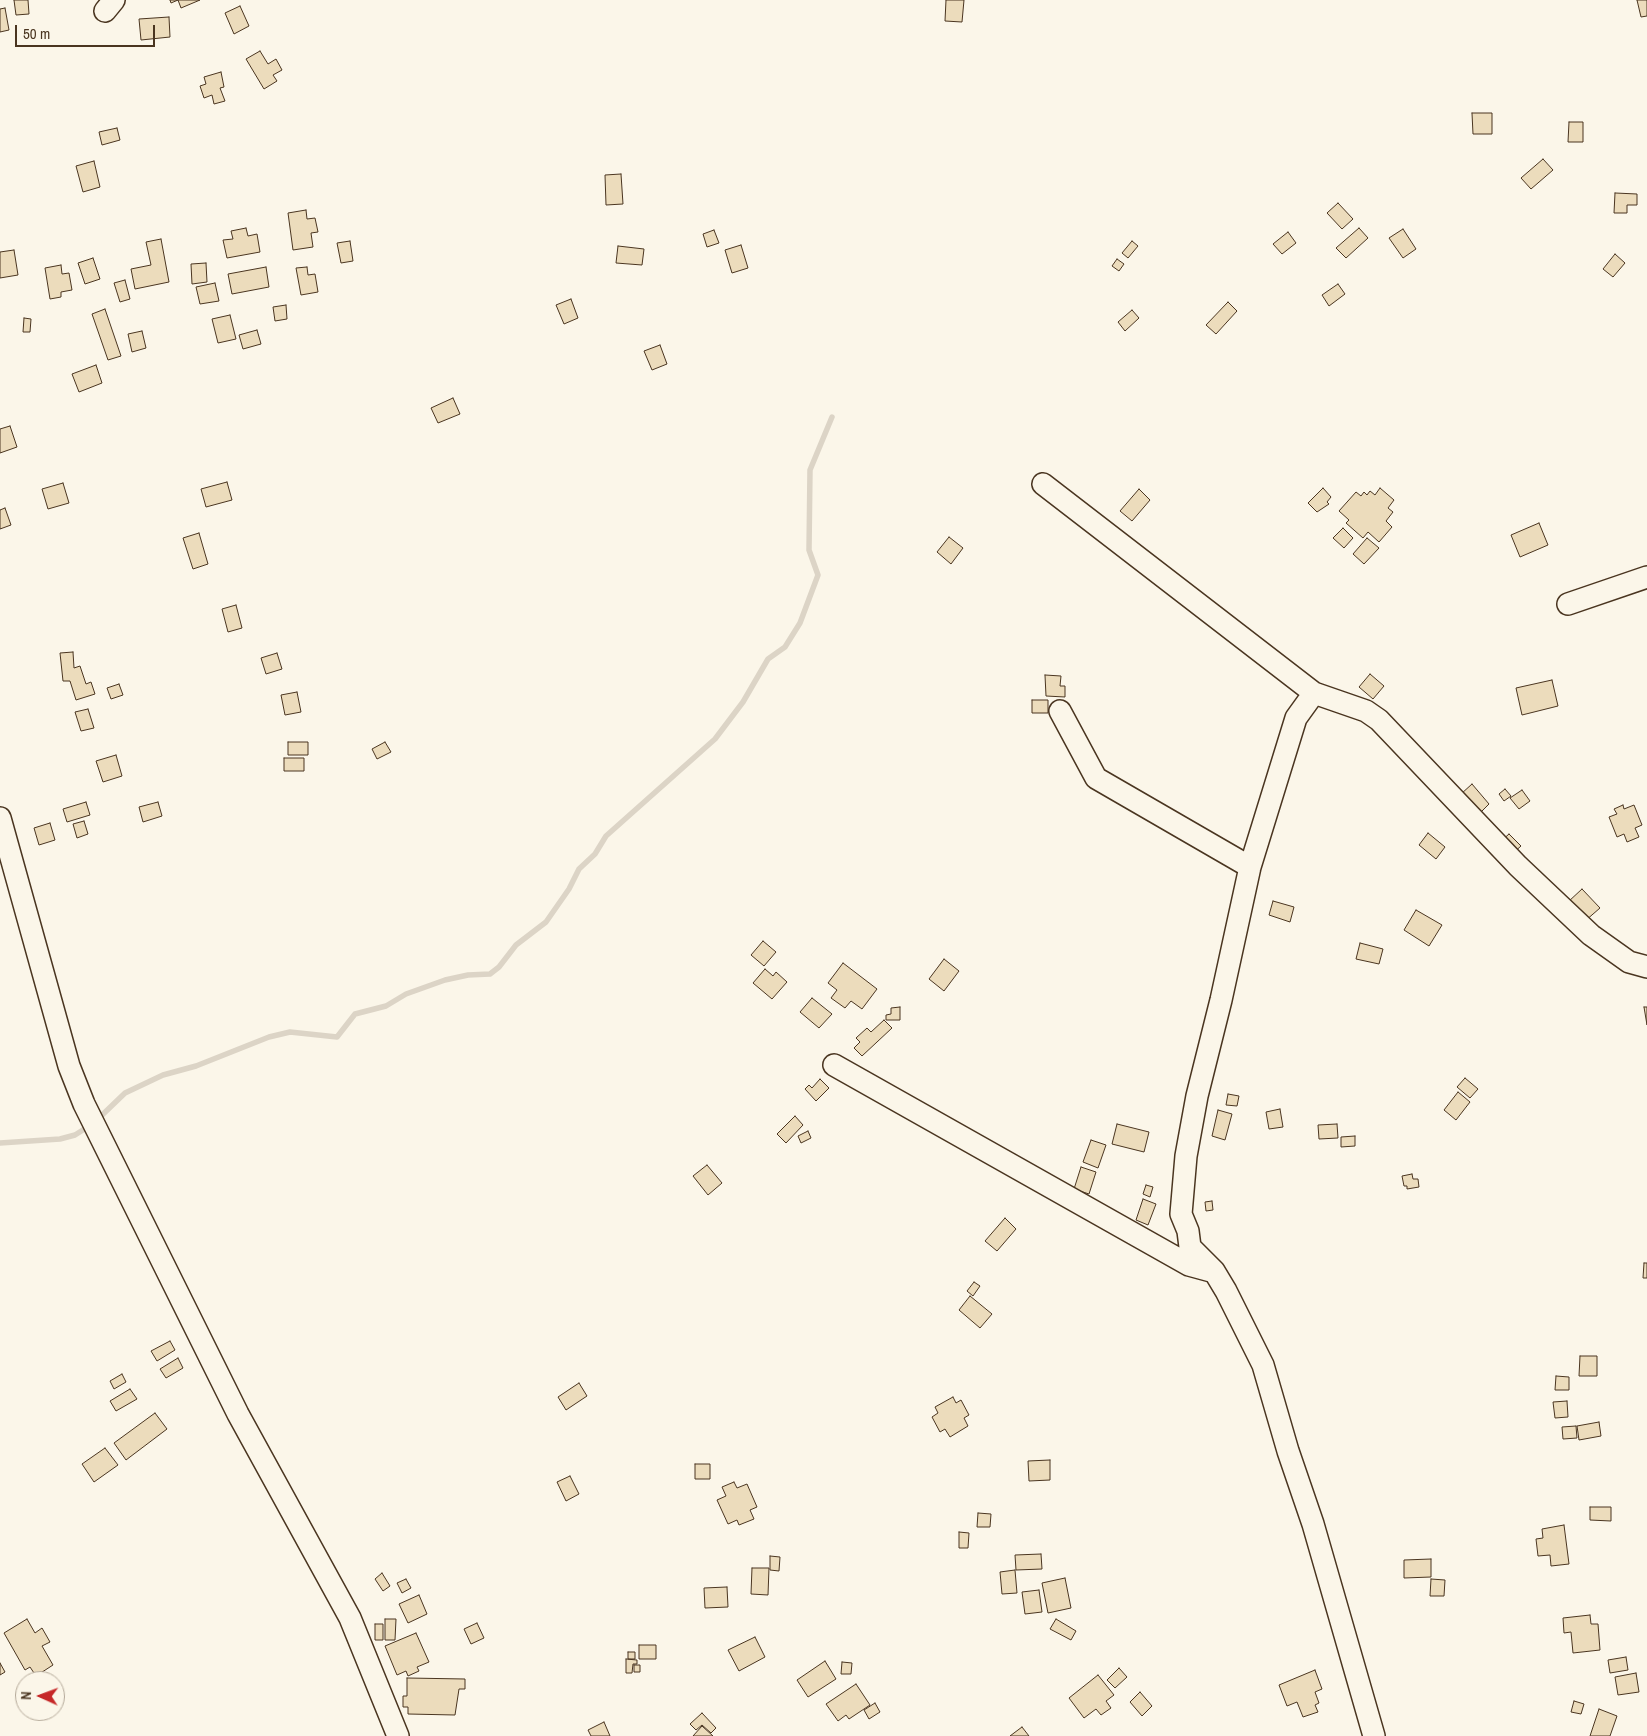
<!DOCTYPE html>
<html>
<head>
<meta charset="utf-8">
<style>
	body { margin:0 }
	#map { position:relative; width:1647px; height:1736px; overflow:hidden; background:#fbf6e9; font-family:"Archivo Narrow",sans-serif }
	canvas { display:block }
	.north { position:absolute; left:15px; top:1671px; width:50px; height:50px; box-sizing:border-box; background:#fbf6e9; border:1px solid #b4a999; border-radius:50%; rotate:272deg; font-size:14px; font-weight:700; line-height:20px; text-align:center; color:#4a3520 }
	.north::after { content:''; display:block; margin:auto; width:18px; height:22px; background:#c62828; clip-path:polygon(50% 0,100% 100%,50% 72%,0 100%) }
	.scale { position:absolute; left:15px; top:25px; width:140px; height:22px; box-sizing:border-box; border:2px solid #4a3520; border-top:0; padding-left:6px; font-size:15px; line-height:18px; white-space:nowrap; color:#4a3520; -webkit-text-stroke:4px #fbf6e9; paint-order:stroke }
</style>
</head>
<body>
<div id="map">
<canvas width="1647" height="1736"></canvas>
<div class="north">N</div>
<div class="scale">50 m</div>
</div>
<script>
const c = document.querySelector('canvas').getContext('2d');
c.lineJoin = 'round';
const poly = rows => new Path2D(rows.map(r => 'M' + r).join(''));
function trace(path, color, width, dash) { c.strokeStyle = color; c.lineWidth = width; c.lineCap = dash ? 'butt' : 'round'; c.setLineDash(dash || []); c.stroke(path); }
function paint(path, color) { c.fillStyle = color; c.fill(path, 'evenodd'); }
const stream = poly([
	[99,1118,125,1093,163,1075,196,1066,269,1037,290,1032,337,1037,355,1014,386,1006,406,994,445,980,468,975,490,974,499,967,516,945,546,922,569,889,579,869,595,854,606,836,715,739,743,702,768,659,785,647,800,623,818,575,809,550,810,470,832,417],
	[0,1143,60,1139,75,1135,86,1128]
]);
const building = poly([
	[14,0,28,0,29,14,16,15,14,0],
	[170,0,200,0,181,8,178,0,171,3,170,0],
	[946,0,964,0,962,22,945,21,946,0],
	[1637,0,1647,0,1647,16,1641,17,1637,0],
	[240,6,249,26,234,34,225,13,240,6],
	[5,8,9,30,0,32,0,9,5,8],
	[169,17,170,37,141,40,139,19,169,17],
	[260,51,268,64,276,59,282,70,273,75,277,81,264,89,246,59,260,51],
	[221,72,224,87,220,88,225,101,214,104,212,95,204,98,200,86,206,84,204,77,221,72],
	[1472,113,1492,113,1492,134,1473,134,1472,113],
	[1569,122,1583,122,1583,142,1568,142,1569,122],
	[117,128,120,140,102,145,99,132,117,128],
	[1543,159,1553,170,1531,189,1521,178,1543,159],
	[94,161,100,187,83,192,76,166,94,161],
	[621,174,623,204,606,205,605,175,621,174],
	[1615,193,1637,194,1637,205,1627,205,1627,213,1614,213,1615,193],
	[1338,203,1353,219,1342,229,1327,213,1338,203],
	[306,210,307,219,315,218,318,232,311,233,313,247,293,250,288,213,306,210],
	[246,228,248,236,257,234,260,252,227,258,223,240,233,239,231,231,246,228],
	[1359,228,1368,238,1346,258,1336,248,1359,228],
	[1403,229,1416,249,1403,258,1389,238,1403,229],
	[714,230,719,243,707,247,703,234,714,230],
	[1288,232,1296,243,1282,254,1273,244,1288,232],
	[161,239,169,282,135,289,131,269,151,265,146,242,161,239],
	[350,241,353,261,341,263,337,243,350,241],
	[1132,241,1138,246,1128,258,1122,253,1132,241],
	[741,245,748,268,732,273,725,250,741,245],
	[618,246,644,249,642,265,616,263,618,246],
	[14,250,18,275,0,278,0,252,14,250],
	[1615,254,1625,263,1613,277,1603,269,1615,254],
	[93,258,100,279,85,284,78,263,93,258],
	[1117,259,1124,264,1119,271,1112,266,1117,259],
	[206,263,207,282,192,284,191,264,206,263],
	[61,265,62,274,69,273,72,290,61,292,61,297,50,299,45,268,61,265],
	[266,267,269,287,232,294,228,274,266,267],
	[307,267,308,275,315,274,318,292,301,295,296,268,307,267],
	[125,280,130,299,120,302,114,283,125,280],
	[215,283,219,301,200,304,196,287,215,283],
	[1338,284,1345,294,1329,306,1322,295,1338,284],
	[571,299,578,318,564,324,556,305,571,299],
	[1228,302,1237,311,1216,334,1206,325,1228,302],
	[286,305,287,319,275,321,273,307,286,305],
	[105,309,121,356,108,360,92,314,105,309],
	[1132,310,1139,318,1125,331,1118,322,1132,310],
	[230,315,236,339,218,343,212,319,230,315],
	[24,318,31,319,30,332,23,332,24,318],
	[257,330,261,344,243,349,239,335,257,330],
	[142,331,146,348,132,352,128,334,142,331],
	[660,345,667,364,652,370,644,351,660,345],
	[96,365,102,383,79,392,72,374,96,365],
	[453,398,460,414,438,423,431,408,453,398],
	[10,426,17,447,0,453,0,429,10,426],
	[227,482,232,500,206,507,201,489,227,482],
	[63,483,69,503,48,509,42,489,63,483],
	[1323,488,1331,497,1327,502,1329,504,1317,512,1308,503,1323,488],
	[1380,488,1394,500,1388,508,1393,512,1386,521,1392,527,1379,542,1368,532,1363,538,1346,523,1349,520,1339,511,1356,492,1361,496,1364,492,1367,495,1370,491,1375,495,1380,488],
	[1139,489,1150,500,1132,521,1120,511,1139,489],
	[5,508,11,525,0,529,0,510,5,508],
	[1539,523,1548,545,1520,557,1511,535,1539,523],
	[1343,528,1353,538,1344,548,1333,538,1343,528],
	[199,533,208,564,193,569,183,538,199,533],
	[949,537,963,548,951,564,937,552,949,537],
	[1367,538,1379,548,1364,564,1353,554,1367,538],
	[236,605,242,628,228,632,222,609,236,605],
	[73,652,74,668,80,666,86,684,91,682,95,694,76,700,70,681,63,681,60,653,73,652],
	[277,653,282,669,266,674,261,658,277,653],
	[1370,674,1384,686,1373,699,1359,687,1370,674],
	[1045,675,1061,676,1060,686,1065,686,1065,697,1046,696,1045,675],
	[1552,680,1558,706,1522,715,1516,688,1552,680],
	[119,684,123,695,111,699,107,688,119,684],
	[297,692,301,712,285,715,281,695,297,692],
	[1032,700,1048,700,1048,713,1032,713,1032,700],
	[88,709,94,728,81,731,75,712,88,709],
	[288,742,308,742,308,755,288,755,288,742],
	[385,742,391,752,377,759,372,749,385,742],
	[116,755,122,776,103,782,96,761,116,755],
	[284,758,304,758,304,771,284,771,284,758],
	[1472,784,1489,804,1479,814,1461,794,1472,784],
	[1505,789,1511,796,1504,801,1499,794,1505,789],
	[1522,790,1530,801,1519,809,1510,798,1522,790],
	[86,802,90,815,67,822,63,809,86,802],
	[158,802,162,816,143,822,139,807,158,802],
	[1623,805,1624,809,1634,805,1642,825,1635,828,1639,837,1627,842,1624,834,1617,837,1609,817,1617,814,1614,809,1623,805],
	[84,821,88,834,77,838,73,824,84,821],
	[50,823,55,840,39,845,34,828,50,823],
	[1428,833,1445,847,1436,859,1419,845,1428,833],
	[1509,834,1521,846,1512,854,1500,842,1509,834],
	[1582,889,1600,908,1585,921,1568,902,1582,889],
	[1273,901,1294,907,1290,922,1269,915,1273,901],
	[1416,910,1442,925,1429,946,1404,930,1416,910],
	[763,941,776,952,764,966,751,955,763,941],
	[1360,943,1383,949,1379,964,1356,959,1360,943],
	[944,959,959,971,944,991,929,979,944,959],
	[843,963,877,989,862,1009,851,1001,845,1008,831,998,837,990,828,983,843,963],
	[765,969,773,976,776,972,787,982,772,999,753,983,765,969],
	[812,998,832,1014,819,1028,800,1012,812,998],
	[900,1007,900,1020,886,1020,886,1015,891,1014,891,1008,900,1007],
	[1644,1007,1647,1007,1647,1025,1644,1007],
	[884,1020,892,1028,862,1056,854,1048,860,1042,856,1038,867,1028,871,1032,884,1020],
	[1465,1078,1478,1089,1470,1098,1457,1087,1465,1078],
	[820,1079,829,1088,816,1101,805,1089,809,1085,812,1088,820,1079],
	[1458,1092,1470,1102,1456,1120,1444,1110,1458,1092],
	[1228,1094,1239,1096,1237,1106,1226,1105,1228,1094],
	[1280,1109,1283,1127,1269,1129,1266,1112,1280,1109],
	[1218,1110,1232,1114,1225,1140,1212,1136,1218,1110],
	[795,1116,803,1125,786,1143,777,1134,795,1116],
	[1117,1124,1149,1132,1144,1152,1112,1144,1117,1124],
	[1337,1124,1338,1138,1319,1139,1318,1125,1337,1124],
	[808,1131,811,1138,801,1143,798,1136,808,1131],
	[1355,1136,1355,1146,1341,1147,1341,1137,1355,1136],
	[1091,1140,1106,1145,1098,1168,1083,1162,1091,1140],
	[707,1165,722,1183,708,1195,693,1176,707,1165],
	[1081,1167,1096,1172,1089,1194,1074,1189,1081,1167],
	[1412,1174,1413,1179,1418,1179,1419,1187,1407,1189,1407,1186,1404,1186,1402,1176,1412,1174],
	[1146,1185,1153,1187,1150,1197,1143,1194,1146,1185],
	[1143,1199,1156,1204,1148,1225,1136,1220,1143,1199],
	[1212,1201,1213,1210,1206,1211,1205,1202,1212,1201],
	[1005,1218,1016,1229,997,1251,985,1241,1005,1218],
	[1644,1263,1647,1263,1647,1278,1643,1278,1644,1263],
	[974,1282,980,1286,973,1296,967,1291,974,1282],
	[970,1296,992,1314,980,1328,959,1310,970,1296],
	[170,1341,175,1350,157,1361,151,1351,170,1341],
	[1580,1356,1597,1356,1597,1376,1579,1376,1580,1356],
	[178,1358,183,1368,166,1378,160,1369,178,1358],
	[122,1374,126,1382,114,1389,110,1381,122,1374],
	[1556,1376,1569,1377,1569,1390,1555,1390,1556,1376],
	[579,1383,587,1396,566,1410,558,1397,579,1383],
	[130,1389,137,1399,116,1411,110,1401,130,1389],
	[953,1397,956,1403,961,1400,969,1415,964,1418,968,1426,950,1437,945,1429,940,1432,932,1417,938,1413,935,1407,953,1397],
	[1567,1401,1568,1417,1555,1418,1553,1402,1567,1401],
	[155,1413,167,1429,126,1460,114,1443,155,1413],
	[1599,1422,1601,1436,1579,1440,1577,1426,1599,1422],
	[1576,1426,1577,1438,1563,1439,1562,1427,1576,1426],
	[105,1448,118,1465,94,1482,82,1464,105,1448],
	[1050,1460,1050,1480,1029,1481,1028,1461,1050,1460],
	[695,1464,710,1464,710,1479,695,1479,695,1464],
	[570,1476,579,1494,566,1501,557,1482,570,1476],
	[734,1482,737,1488,747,1484,757,1507,750,1510,754,1519,739,1525,737,1520,728,1524,717,1500,726,1496,722,1487,734,1482],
	[1590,1507,1611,1507,1611,1521,1590,1520,1590,1507],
	[978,1513,991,1514,990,1527,977,1527,978,1513],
	[1564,1525,1569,1564,1551,1566,1550,1555,1538,1556,1536,1539,1543,1538,1542,1529,1564,1525],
	[959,1532,969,1533,968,1548,959,1548,959,1532],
	[1041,1554,1042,1569,1016,1570,1015,1555,1041,1554],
	[770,1556,780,1557,779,1571,770,1570,770,1556],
	[1431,1559,1431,1577,1404,1578,1404,1560,1431,1559],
	[752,1568,769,1568,768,1595,751,1594,752,1568],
	[1015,1570,1017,1593,1002,1594,1000,1572,1015,1570],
	[382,1573,390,1586,383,1591,375,1579,382,1573],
	[1065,1578,1071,1608,1048,1613,1042,1583,1065,1578],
	[406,1579,411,1588,402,1593,397,1583,406,1579],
	[1431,1579,1445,1580,1444,1596,1430,1596,1431,1579],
	[727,1587,728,1607,705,1608,704,1588,727,1587],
	[1039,1590,1042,1612,1025,1614,1022,1592,1039,1590],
	[419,1595,427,1614,408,1623,399,1604,419,1595],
	[1590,1615,1591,1624,1598,1624,1600,1650,1573,1653,1571,1632,1564,1633,1563,1618,1590,1615],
	[27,1619,35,1633,42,1628,50,1642,42,1646,53,1665,36,1676,30,1667,25,1670,4,1633,27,1619],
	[385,1619,396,1619,395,1640,385,1640,385,1619],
	[1056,1619,1076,1631,1071,1640,1050,1629,1056,1619],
	[477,1623,484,1638,471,1644,464,1629,477,1623],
	[375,1624,383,1624,383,1640,375,1640,375,1624],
	[416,1633,429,1662,417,1667,419,1671,408,1676,406,1671,397,1675,385,1646,416,1633],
	[755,1637,765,1657,739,1671,728,1650,755,1637],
	[639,1645,656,1645,656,1659,639,1659,639,1645],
	[628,1652,635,1652,635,1659,628,1659,628,1652],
	[1626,1657,1628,1670,1610,1673,1608,1660,1626,1657],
	[626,1659,637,1660,637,1664,633,1664,632,1673,626,1673,626,1659],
	[825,1661,836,1679,808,1697,797,1680,825,1661],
	[842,1662,852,1663,851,1674,841,1674,842,1662],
	[0,1663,5,1672,0,1675,0,1663],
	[634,1665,640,1665,640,1672,634,1672,634,1665],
	[1119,1668,1127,1677,1115,1688,1107,1680,1119,1668],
	[1315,1670,1322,1689,1315,1692,1319,1703,1315,1705,1318,1712,1303,1717,1297,1702,1287,1706,1279,1685,1315,1670],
	[1636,1673,1639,1692,1618,1695,1615,1677,1636,1673],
	[1098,1675,1114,1695,1106,1701,1111,1708,1101,1715,1096,1709,1084,1718,1069,1698,1098,1675],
	[407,1678,465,1679,465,1689,459,1689,455,1715,408,1714,408,1707,403,1707,403,1696,407,1696,407,1678],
	[856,1684,870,1705,849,1719,846,1715,838,1721,826,1704,856,1684],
	[1140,1692,1152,1706,1142,1716,1130,1702,1140,1692],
	[1574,1701,1584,1704,1581,1714,1571,1712,1574,1701],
	[875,1703,880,1712,869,1719,864,1710,875,1703],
	[1599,1709,1617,1716,1610,1736,1590,1736,1599,1709],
	[702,1713,716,1728,711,1733,702,1725,696,1730,690,1724,702,1713],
	[604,1722,610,1736,591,1736,588,1730,604,1722],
	[702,1726,713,1736,693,1736,702,1726],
	[1022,1727,1029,1736,1010,1736,1022,1727]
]);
const minor = poly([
	[105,11,114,0],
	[1043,484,1314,693],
	[1568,604,1647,577],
	[1060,711,1096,778,1250,867],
	[0,818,69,1066,84,1104,238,1414,350,1618,398,1736],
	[834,1065,1189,1265,1211,1271],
	[1374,1736,1313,1524,1288,1451,1263,1365,1226,1291,1214,1271,1190,1247,1188,1231,1181,1214,1186,1156,1197,1096,1221,1000,1250,867,1296,718,1314,693,1366,711,1379,720,1518,866,1591,935,1629,962,1647,967]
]);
trace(stream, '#dcd4c6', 5.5);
paint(building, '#ecdcbc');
trace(building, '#4a3520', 1);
trace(minor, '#4a3520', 24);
trace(minor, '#fbf6e9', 21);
</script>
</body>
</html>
